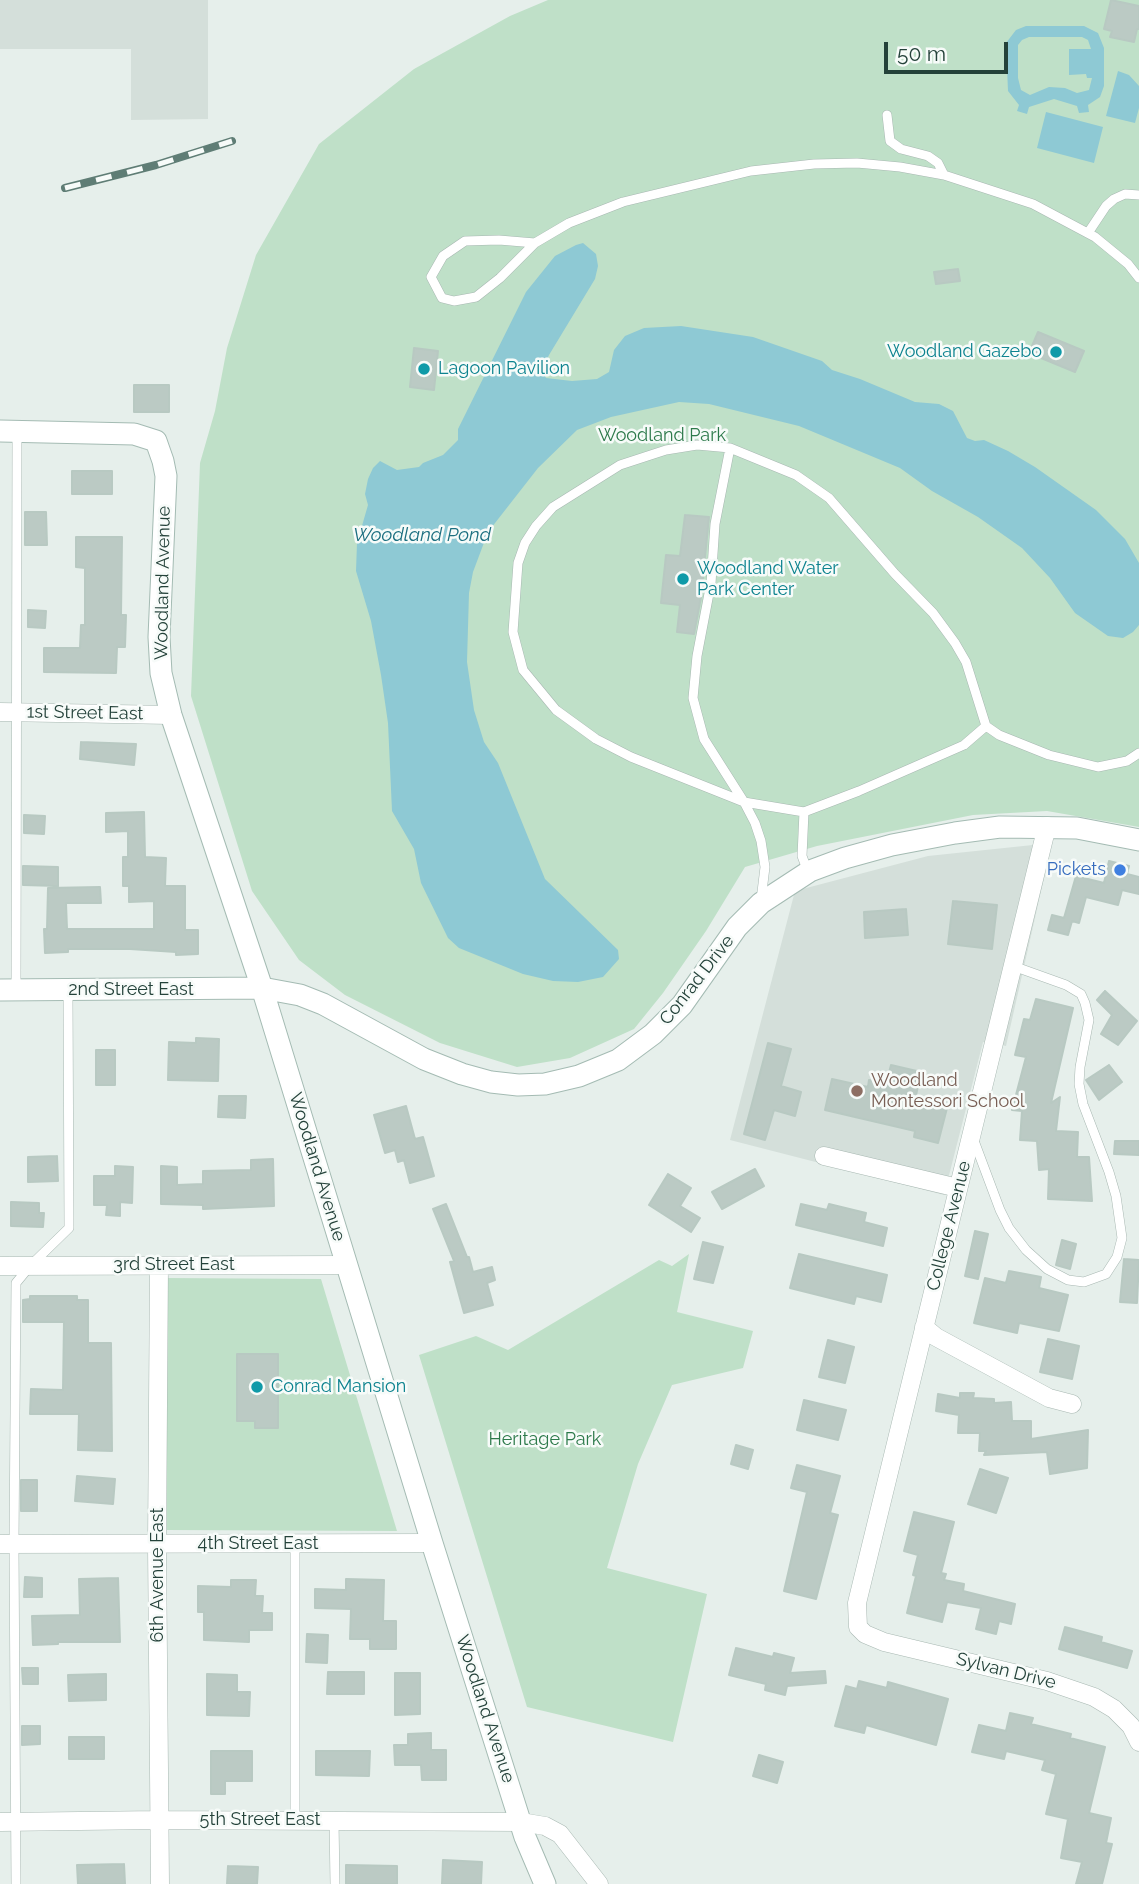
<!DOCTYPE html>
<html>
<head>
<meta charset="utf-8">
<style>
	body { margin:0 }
	#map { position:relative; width:1139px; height:1884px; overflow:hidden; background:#e6efeb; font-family:Raleway,sans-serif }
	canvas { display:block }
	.scale { position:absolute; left:884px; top:42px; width:124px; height:32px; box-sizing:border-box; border:4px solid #24423a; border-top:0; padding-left:9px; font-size:21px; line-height:24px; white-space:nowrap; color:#24423a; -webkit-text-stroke:5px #f7fbf9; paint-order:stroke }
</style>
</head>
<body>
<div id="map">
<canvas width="1139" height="1884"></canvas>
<div class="scale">50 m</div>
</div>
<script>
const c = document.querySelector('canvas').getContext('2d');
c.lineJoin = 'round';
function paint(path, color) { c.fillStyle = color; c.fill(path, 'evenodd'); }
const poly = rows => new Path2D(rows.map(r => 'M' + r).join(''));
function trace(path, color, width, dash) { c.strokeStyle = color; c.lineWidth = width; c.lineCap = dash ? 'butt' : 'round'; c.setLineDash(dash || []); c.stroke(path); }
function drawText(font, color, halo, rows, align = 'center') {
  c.font = font + ' Raleway,sans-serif'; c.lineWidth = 5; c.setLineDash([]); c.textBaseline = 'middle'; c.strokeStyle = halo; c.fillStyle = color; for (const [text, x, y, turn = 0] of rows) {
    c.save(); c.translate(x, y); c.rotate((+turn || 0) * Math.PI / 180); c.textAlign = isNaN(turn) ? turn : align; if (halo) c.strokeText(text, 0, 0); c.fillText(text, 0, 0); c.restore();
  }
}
const built = poly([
	[0,0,208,0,208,119,131,120,131,49,0,49],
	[1052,843,1006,1046,983,1042,944,1195,730,1140,795,891,928,856]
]);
const green = poly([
	[548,0,1139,0,1139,827,1047,811,973,815,817,846,745,867,706,931,663,993,634,1029,570,1058,517,1067,440,1043,345,995,299,960,252,891,191,696,200,463,215,411,227,348,256,255,319,144,414,69,510,16],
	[689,1254,677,1312,753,1331,743,1368,672,1385,638,1464,607,1568,707,1594,673,1742,527,1707,419,1355,476,1336,508,1350,659,1260,672,1266],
	[165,1278,321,1279,397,1531,167,1530]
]);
const water = poly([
	[1026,26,1084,26,1098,33,1104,48,1104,86,1100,97,1088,105,1089,112,1079,113,1077,106,1054,99,1029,107,1027,114,1017,111,1019,105,1008,91,1006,43,1016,30],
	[1029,37,1082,37,1088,40,1091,49,1069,49,1069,75,1086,74,1087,78,1092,78,1089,90,1077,93,1065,88,1049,87,1030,95,1021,90,1018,78,1018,45,1022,40],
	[1118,71,1129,75,1139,86,1139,108,1135,123,1106,116],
	[1046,112,1103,127,1094,163,1037,148],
	[583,243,596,254,598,266,595,279,549,355,542,370,546,378,572,381,597,379,609,372,614,350,625,336,644,328,681,326,753,337,822,361,832,370,860,379,915,402,939,404,953,411,967,438,975,441,984,440,1008,451,1035,467,1096,510,1125,539,1139,563,1139,625,1133,632,1123,638,1108,636,1075,613,1050,578,1022,548,978,517,932,491,900,468,799,426,709,404,679,402,611,417,577,430,538,468,488,532,473,572,469,593,467,662,474,710,484,742,498,763,545,879,618,950,619,959,603,977,578,982,553,981,523,974,459,948,448,938,421,883,414,849,392,811,388,723,381,675,371,621,356,571,357,543,368,505,365,494,368,479,373,468,380,461,397,470,419,467,423,463,443,455,458,440,458,429,526,292,555,256,576,245]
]);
const building = poly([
	[1111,0,1139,6,1139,29,1137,29,1134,42,1110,37,1112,31,1104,29,1111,0],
	[958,269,960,281,936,284,934,272,958,269],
	[1038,332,1084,351,1075,372,1029,353,1038,332],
	[414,348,438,351,434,390,410,387,414,348],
	[134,385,169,385,169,412,134,412,134,385],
	[72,471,112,471,112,494,72,494,72,471],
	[25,512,46,512,47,545,25,545,25,512],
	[685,515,709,517,701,597,694,634,677,632,680,605,661,603,666,555,680,556,685,515],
	[76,537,122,537,121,615,126,615,125,647,117,647,116,673,44,672,44,648,80,648,81,625,85,625,85,568,76,567,76,537],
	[28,610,46,611,45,628,28,627,28,610],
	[81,742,136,744,134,765,80,759,81,742],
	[144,812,145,857,166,858,165,886,185,886,185,930,198,930,198,954,176,955,176,952,130,949,68,949,68,952,45,953,44,929,47,929,48,888,100,887,101,903,66,903,67,929,154,929,154,901,129,902,129,886,123,886,123,857,128,857,128,831,106,832,106,813,144,812],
	[24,815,45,816,44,834,24,833,24,815],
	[1109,861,1129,866,1127,874,1139,877,1139,894,1122,890,1118,905,1086,897,1079,923,1072,921,1068,935,1048,930,1052,915,1064,918,1076,876,1104,883,1109,861],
	[23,866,58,867,58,886,23,885,23,866],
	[953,901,997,905,992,949,948,944,953,901],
	[906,909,908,935,865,938,864,912,906,909],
	[1105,991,1137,1021,1118,1045,1101,1034,1112,1015,1097,1000,1105,991],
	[1036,999,1073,1008,1051,1103,1060,1097,1056,1131,1078,1132,1077,1157,1089,1157,1092,1201,1048,1199,1049,1169,1039,1170,1037,1141,1020,1140,1022,1111,1012,1110,1026,1057,1015,1055,1024,1019,1030,1020,1036,999],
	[196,1038,219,1039,218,1081,168,1080,169,1042,196,1043,196,1038],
	[768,1043,791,1049,781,1086,801,1092,795,1116,774,1110,765,1140,744,1134,768,1043],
	[96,1050,115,1050,115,1085,96,1085,96,1050],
	[891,1065,921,1072,915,1100,947,1108,938,1143,914,1137,915,1131,825,1110,832,1079,868,1087,869,1080,886,1084,891,1065],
	[1109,1065,1122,1082,1099,1100,1086,1080,1109,1065],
	[219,1096,246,1096,245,1118,218,1117,219,1096],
	[406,1106,415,1139,423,1137,434,1176,410,1183,404,1160,398,1162,395,1150,385,1153,374,1115,406,1106],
	[1115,1141,1139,1141,1139,1155,1114,1154,1115,1141],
	[57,1156,58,1181,28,1182,28,1157,57,1156],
	[273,1159,274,1206,203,1209,203,1205,161,1204,161,1166,177,1167,177,1185,203,1184,203,1171,251,1170,251,1160,273,1159],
	[115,1166,133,1167,132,1203,120,1202,120,1216,106,1215,107,1205,94,1205,94,1176,115,1176,115,1166],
	[755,1169,764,1186,722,1209,712,1192,755,1169],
	[668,1174,691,1188,680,1206,700,1218,691,1232,649,1205,668,1174],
	[11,1202,39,1203,39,1213,44,1213,43,1227,11,1226,11,1202],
	[446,1204,467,1257,469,1257,473,1272,492,1267,495,1280,487,1283,493,1305,464,1313,450,1262,454,1261,433,1209,446,1204],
	[801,1204,827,1210,829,1204,866,1213,864,1222,887,1228,883,1246,796,1225,801,1204],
	[975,1231,988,1234,978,1279,965,1276,975,1231],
	[1062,1240,1076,1244,1070,1269,1056,1265,1062,1240],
	[703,1242,723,1247,713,1283,694,1279,703,1242],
	[799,1254,887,1275,881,1302,856,1296,854,1304,790,1288,799,1254],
	[1124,1259,1139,1260,1137,1303,1120,1302,1124,1259],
	[1009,1271,1041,1277,1039,1288,1068,1295,1059,1331,1019,1323,1017,1333,974,1323,985,1278,1006,1283,1009,1271],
	[30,1296,77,1296,77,1300,88,1300,88,1343,111,1343,112,1451,78,1450,79,1414,30,1414,31,1389,63,1390,64,1322,23,1322,23,1300,30,1299,30,1296],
	[1048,1339,1079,1346,1072,1379,1040,1372,1048,1339],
	[828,1340,854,1347,845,1383,819,1377,828,1340],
	[237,1354,278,1354,278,1428,255,1428,255,1421,237,1421,237,1354],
	[960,1393,974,1393,973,1398,994,1399,994,1403,1011,1402,1012,1421,1031,1421,1031,1439,1088,1430,1087,1468,1050,1474,1047,1452,984,1455,986,1451,979,1451,980,1433,958,1433,959,1415,936,1411,938,1394,960,1398,960,1393],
	[804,1400,846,1410,838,1440,797,1430,804,1400],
	[736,1445,753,1450,748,1469,731,1464,736,1445],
	[797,1465,840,1476,830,1513,838,1515,816,1599,784,1591,807,1492,791,1488,797,1465],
	[980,1469,1008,1478,996,1513,968,1504,980,1469],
	[77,1476,115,1479,113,1504,75,1501,77,1476],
	[21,1480,37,1480,37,1511,21,1511,21,1480],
	[914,1512,954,1522,941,1573,946,1574,944,1580,964,1584,963,1591,1015,1604,1011,1624,999,1621,996,1634,976,1629,981,1608,947,1602,942,1622,907,1613,916,1576,913,1575,918,1555,904,1551,914,1512],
	[25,1577,42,1578,42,1597,24,1597,25,1577],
	[118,1578,120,1642,58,1642,58,1644,33,1645,32,1616,80,1615,79,1579,118,1578],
	[346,1579,384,1580,383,1621,396,1621,396,1649,370,1649,370,1639,350,1639,351,1609,315,1608,315,1589,346,1590,346,1579],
	[231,1580,256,1580,255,1596,263,1596,262,1613,272,1613,272,1630,249,1630,249,1642,204,1640,204,1612,198,1612,198,1586,231,1587,231,1580],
	[1065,1627,1102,1637,1101,1642,1132,1651,1127,1668,1059,1649,1065,1627],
	[307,1634,328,1635,327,1663,306,1662,307,1634],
	[736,1648,773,1657,774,1653,794,1658,790,1673,825,1671,826,1683,787,1686,785,1695,765,1690,766,1684,729,1675,736,1648],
	[22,1668,38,1668,38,1684,23,1684,22,1668],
	[328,1672,364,1672,364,1694,327,1694,328,1672],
	[395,1673,420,1673,420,1714,395,1715,395,1673],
	[106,1674,106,1700,69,1701,68,1675,106,1674],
	[207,1674,237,1675,237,1692,250,1692,249,1716,207,1715,207,1674],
	[859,1681,887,1688,888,1682,948,1699,936,1745,866,1725,864,1733,835,1726,846,1686,857,1689,859,1681],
	[1010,1713,1033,1718,1031,1724,1071,1734,1070,1738,1105,1747,1089,1813,1111,1818,1106,1843,1112,1844,1102,1884,1076,1884,1082,1862,1061,1858,1068,1819,1046,1814,1056,1774,1042,1770,1045,1760,1006,1751,1004,1759,972,1752,979,1725,1006,1731,1010,1713],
	[22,1726,40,1726,40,1744,22,1745,22,1726],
	[431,1733,431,1750,446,1750,446,1780,422,1780,421,1765,395,1765,394,1745,408,1745,408,1734,431,1733],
	[69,1737,104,1737,104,1759,69,1759,69,1737],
	[211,1751,252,1751,252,1781,225,1781,225,1794,211,1794,211,1751],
	[316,1751,370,1751,369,1776,316,1775,316,1751],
	[759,1755,783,1762,777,1783,753,1776,759,1755],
	[443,1860,482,1862,481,1884,442,1884,443,1860],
	[124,1864,125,1884,78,1884,77,1865,124,1864],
	[346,1865,397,1866,397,1884,346,1884,346,1865],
	[228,1866,258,1867,257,1884,227,1884,228,1866]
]);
const lane = poly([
	[887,115,890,141,901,149,928,156,938,163,944,175],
	[1088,233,1106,206,1114,199,1125,194,1139,195],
	[535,243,499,240,465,241,443,256,431,277,442,298,454,301,476,297,500,278,535,243,569,223,623,202,751,171,814,164,857,163,900,167,944,175,1033,204,1095,237,1128,264,1139,278],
	[730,448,715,524,711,583,697,656,693,698,704,739,744,802,804,812,859,791,964,745,986,726,999,735,1049,755,1098,767,1127,761,1139,753],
	[804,812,802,856,808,872],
	[761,900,765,867,761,841,755,823,744,802,631,757,596,739,556,710,523,670,513,632,518,563,525,543,536,526,553,507,620,465,666,450,697,445,730,448,796,475,829,498,895,574,933,613,955,643,966,662,986,726],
	[16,990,17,432],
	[973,1138,1000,1210,1009,1228,1026,1250,1047,1269,1068,1280,1084,1282,1106,1274,1117,1257,1122,1238,1116,1196,1109,1172,1083,1104,1079,1084,1080,1067,1089,1020,1085,1003,1081,994,1066,985,1013,966],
	[295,1544,295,1820],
	[334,1820,335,1884],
	[16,1884,14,1544,16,1283,30,1266,69,1228,68,991]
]);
const street = poly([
	[0,712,171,715],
	[1047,826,877,1521,857,1603,858,1627,865,1634,884,1642,1047,1681,1094,1697,1114,1709,1131,1726,1139,1742],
	[824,1156,958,1188],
	[159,1265,157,1545,160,1884],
	[0,1266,347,1265],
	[924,1327,936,1337,1049,1398,1072,1404],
	[0,1544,432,1543],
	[0,1822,159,1820,521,1822,545,1826,560,1834,599,1884]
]);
const secondary = poly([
	[0,431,134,434,156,441,163,461,166,476,159,637,161,673,171,715,262,988,432,1543,525,1837,545,1884],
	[0,990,262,988,300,995,323,1004,424,1059,462,1074,491,1082,518,1085,545,1084,579,1076,618,1060,653,1034,682,1005,737,927,761,903,810,871,845,858,892,845,955,833,1000,827,1077,828,1139,840]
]);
const rail = poly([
	[65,188,156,165,232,141]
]);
const markers = [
	[1056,352,7,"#0f9aa8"],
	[424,369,7,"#0f9aa8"],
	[683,579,7,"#0f9aa8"],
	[1120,870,7,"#3f7fe0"],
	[857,1091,7,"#8d6e63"],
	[257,1387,7,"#0f9aa8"]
];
const cultureNames = [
	["Woodland Gazebo",1042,352,"right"],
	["Lagoon Pavilion",438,369],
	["Woodland Water",697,569],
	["Park Center",697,590],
	["Conrad Mansion",271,1387]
];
const parkNames = [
	["Woodland Park",662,436],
	["Heritage Park",545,1440]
];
const streetNames = [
	["Woodland Avenue",163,583,-89],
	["1st Street East",85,713,1],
	["Conrad Drive",697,980,-52],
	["2nd Street East",131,990],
	["Woodland Avenue",317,1167,73],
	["College Avenue",949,1226,-76],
	["3rd Street East",174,1265],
	["4th Street East",258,1544],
	["6th Avenue East",158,1575,-90],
	["Sylvan Drive",1006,1671,14],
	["Woodland Avenue",485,1709,72],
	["5th Street East",260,1820]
];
const shopNames = [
	["Pickets",1106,870]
];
const educationNames = [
	["Woodland",871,1081],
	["Montessori School",871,1102]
];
const waterNames = [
	["Woodland Pond",422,535]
];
paint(built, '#d4dfda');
paint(green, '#bfe0c8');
paint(water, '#8ec9d4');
paint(building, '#bbcac4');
trace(building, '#b8c9c2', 2);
trace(lane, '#a8b8b2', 10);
trace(street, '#a8b8b2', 19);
trace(secondary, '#a4bbb3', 23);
trace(lane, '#fff', 9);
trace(street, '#fff', 18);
trace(secondary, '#fff', 21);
trace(rail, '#5f7d75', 8);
trace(rail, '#f7fbf9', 5, [16]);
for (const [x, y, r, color] of markers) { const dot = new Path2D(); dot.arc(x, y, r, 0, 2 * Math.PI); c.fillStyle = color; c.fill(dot); trace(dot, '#f7fbf9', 2.5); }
drawText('18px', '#0d838f', '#f7fbf9', cultureNames, 'left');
drawText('18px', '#2d7a4b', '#f7fbf9', parkNames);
drawText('18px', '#24423a', '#f7fbf9', streetNames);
drawText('18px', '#366cbe', '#f7fbf9', shopNames, 'right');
drawText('18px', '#785e54', '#f7fbf9', educationNames, 'left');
drawText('italic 19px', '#1c6f80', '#f7fbf9', waterNames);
</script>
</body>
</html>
